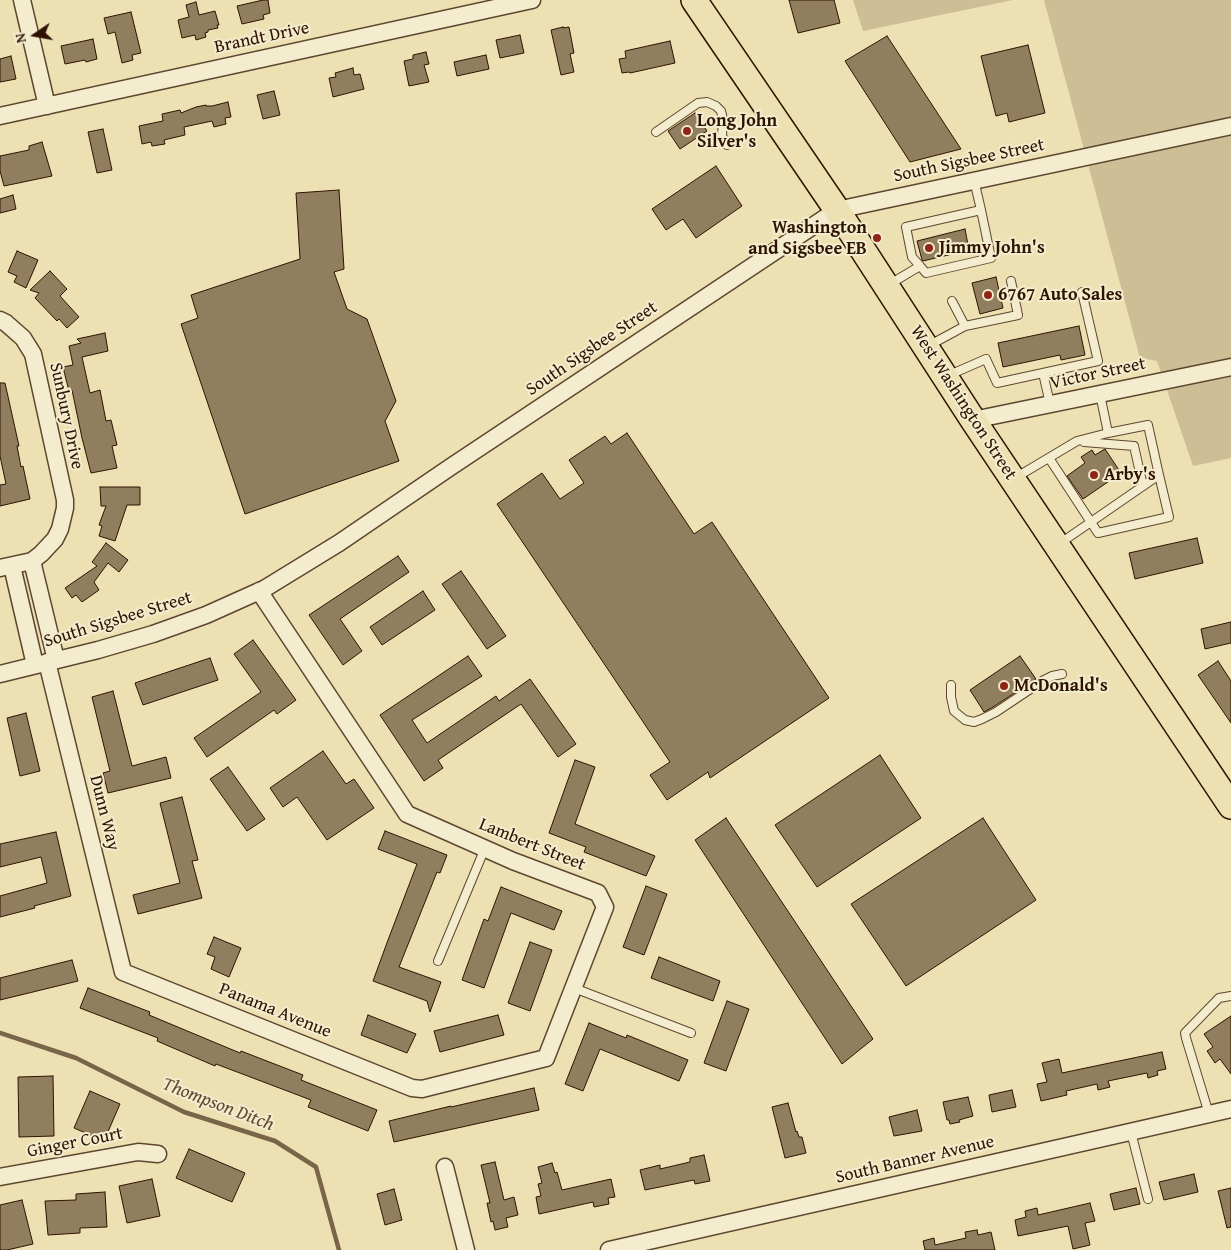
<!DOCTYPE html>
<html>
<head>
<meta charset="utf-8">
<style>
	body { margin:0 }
	#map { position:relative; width:1231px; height:1250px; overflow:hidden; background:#ede1b4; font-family:"Gentium Book Plus",serif }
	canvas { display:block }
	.north { position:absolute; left:10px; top:10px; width:50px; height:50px; -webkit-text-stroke:4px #f3ecce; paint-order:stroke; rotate:258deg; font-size:14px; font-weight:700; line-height:20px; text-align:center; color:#2e1301 }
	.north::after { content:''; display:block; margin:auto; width:18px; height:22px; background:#2e1301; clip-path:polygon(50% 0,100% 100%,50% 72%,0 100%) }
</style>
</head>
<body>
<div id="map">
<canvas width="1231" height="1250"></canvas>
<div class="north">N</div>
</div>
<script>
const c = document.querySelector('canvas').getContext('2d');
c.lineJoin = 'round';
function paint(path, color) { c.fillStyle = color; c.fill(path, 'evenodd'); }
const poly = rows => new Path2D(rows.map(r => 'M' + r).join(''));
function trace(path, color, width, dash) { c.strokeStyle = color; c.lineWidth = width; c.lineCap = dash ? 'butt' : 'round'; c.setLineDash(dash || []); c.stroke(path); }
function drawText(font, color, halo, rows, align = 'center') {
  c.font = font + ' "Gentium Book Plus",serif'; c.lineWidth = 4; c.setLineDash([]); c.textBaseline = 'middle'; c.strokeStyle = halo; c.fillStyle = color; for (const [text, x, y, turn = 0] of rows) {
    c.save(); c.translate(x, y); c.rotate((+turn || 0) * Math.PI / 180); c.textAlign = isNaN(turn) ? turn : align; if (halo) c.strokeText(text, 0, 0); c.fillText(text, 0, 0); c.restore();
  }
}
const green = poly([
	[853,0,1013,0,863,31],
	[1044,0,1231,0,1231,458,1193,466,1157,361,1140,358]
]);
const stream = poly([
	[0,1033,76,1058,184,1112,275,1141,316,1167,339,1250]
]);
const building = poly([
	[263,0,268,0,270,13,263,15,264,19,242,24,237,6,263,0],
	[789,0,834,0,840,23,798,33,789,0],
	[196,2,199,15,215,11,219,25,217,25,218,28,208,30,208,32,205,33,206,37,196,40,195,35,182,38,178,20,189,17,186,5,196,2],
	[131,12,141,53,132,55,133,60,122,63,115,32,108,34,104,18,131,12],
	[563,27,563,28,569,27,574,53,570,54,574,72,561,75,551,30,563,27],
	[520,35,524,53,500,58,496,40,520,35],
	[887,36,961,149,910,162,845,61,887,36],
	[93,39,97,59,86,62,85,60,65,64,61,46,93,39],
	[670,41,675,63,630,73,629,72,622,73,619,59,626,58,625,51,670,41],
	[1028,45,1045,113,1009,122,1007,113,996,116,981,56,1028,45],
	[426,52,429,64,424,65,429,82,409,86,404,61,413,59,413,55,426,52],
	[486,55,489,69,457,76,454,62,486,55],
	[11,56,16,79,0,82,0,59,11,56],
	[353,68,354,75,360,74,364,89,333,97,329,78,336,77,335,73,353,68],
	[274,91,280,115,263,119,257,95,274,91],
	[228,102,231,117,225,118,226,124,214,127,212,121,184,127,185,135,164,140,165,144,152,146,151,142,142,144,139,126,163,121,162,114,180,110,181,113,196,107,206,105,206,106,212,106,228,102],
	[695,113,707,131,680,149,668,131,695,113],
	[103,129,112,170,97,173,88,132,103,129],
	[42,142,52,176,4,186,0,171,0,156,29,150,29,146,42,142],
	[716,166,742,206,696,238,683,219,666,230,652,209,716,166],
	[339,190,344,269,334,272,347,309,367,319,396,401,385,421,399,461,245,514,181,324,198,318,191,295,300,259,296,193,339,190],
	[13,195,16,209,0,213,0,199,13,195],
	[965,229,969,250,923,261,922,260,917,241,965,229],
	[17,251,38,260,26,288,14,282,17,276,8,272,17,251],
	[50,271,67,289,60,296,79,317,67,328,59,319,57,321,35,298,39,293,30,290,50,271],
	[996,277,1003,308,980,314,972,283,996,277],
	[1079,326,1085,355,1061,360,1060,355,1003,367,998,343,1079,326],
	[105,333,108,351,82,357,90,393,100,390,106,421,111,420,117,445,112,446,117,468,91,473,82,438,72,390,69,391,63,367,73,365,69,346,81,343,77,339,105,333],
	[0,383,5,383,19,446,17,446,21,467,23,466,30,499,0,506,0,485,6,484,0,456,0,383],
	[627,433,694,534,712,522,829,698,710,778,708,772,667,800,650,775,670,762,497,504,542,473,560,499,584,483,569,460,605,436,611,444,627,433],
	[1105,449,1121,473,1083,499,1067,476,1085,463,1081,457,1092,450,1095,455,1105,449],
	[100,487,140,487,140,505,127,505,115,541,99,536,102,526,99,525,106,506,101,506,100,487],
	[1197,538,1203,563,1135,579,1129,553,1197,538],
	[106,543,128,560,119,572,108,563,94,582,99,590,82,602,76,595,72,598,65,588,97,566,92,562,106,543],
	[398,556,409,572,340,619,362,651,343,665,309,615,398,556],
	[461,571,506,636,487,649,442,584,461,571],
	[423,591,435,610,382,645,370,627,423,591],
	[1231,622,1231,643,1205,649,1201,629,1231,622],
	[253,640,296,700,277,714,274,710,207,757,194,738,261,692,234,654,253,640],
	[468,656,482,676,412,720,427,743,496,696,499,701,530,679,576,744,558,757,521,704,438,760,443,768,424,781,380,715,468,656],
	[1020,656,1036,679,993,707,984,712,970,690,1020,656],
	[210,658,218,680,143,705,135,683,210,658],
	[1218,661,1231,681,1231,723,1198,675,1218,661],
	[113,691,132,766,166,757,171,778,108,793,103,773,110,771,92,697,113,691],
	[26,713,40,771,20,776,7,718,26,713],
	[323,751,346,784,354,779,374,808,327,840,297,797,283,807,270,788,323,751],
	[880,755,921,818,817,887,775,825,880,755],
	[575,760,595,767,575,824,655,856,646,876,584,852,586,847,549,833,575,760],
	[228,767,265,819,247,831,210,779,228,767],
	[182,797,198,860,192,861,202,898,138,914,133,895,180,883,160,803,182,797],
	[726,818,873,1039,842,1064,695,840,726,818],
	[983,818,1036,900,906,986,851,904,983,818],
	[385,831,447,855,440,873,437,872,399,967,441,982,430,1012,427,1001,373,981,388,940,417,864,378,849,385,831],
	[56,832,71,896,34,906,35,908,0,917,0,896,47,883,41,857,0,867,0,844,56,832],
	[646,886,667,894,644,955,623,947,646,886],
	[501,887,562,911,554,930,511,913,484,988,462,980,484,919,488,921,501,887],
	[214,937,241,948,229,977,211,969,215,957,207,954,214,937],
	[530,942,552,950,530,1011,508,1003,530,942],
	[659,957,720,981,713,1001,651,978,659,957],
	[72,960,78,981,0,1000,0,978,72,960],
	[88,988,150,1012,149,1015,240,1053,241,1051,303,1075,301,1080,377,1110,368,1131,308,1107,311,1100,216,1064,215,1066,157,1041,158,1038,80,1008,88,988],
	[727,1001,749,1009,726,1071,704,1063,727,1001],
	[368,1015,416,1034,407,1053,361,1035,368,1015],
	[498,1015,504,1035,440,1052,434,1031,498,1015],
	[1231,1016,1231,1074,1220,1059,1215,1063,1207,1051,1213,1047,1204,1034,1231,1016],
	[589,1023,626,1038,627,1035,688,1060,679,1081,600,1049,583,1091,565,1084,589,1023],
	[1162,1052,1166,1069,1157,1071,1158,1075,1148,1078,1147,1073,1108,1081,1110,1087,1098,1090,1097,1084,1066,1091,1067,1095,1041,1101,1037,1084,1047,1082,1042,1063,1059,1059,1062,1073,1162,1052],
	[53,1076,54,1136,19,1137,18,1077,53,1076],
	[534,1088,539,1110,394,1142,389,1121,451,1106,451,1107,534,1088],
	[1012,1090,1016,1107,992,1112,989,1095,1012,1090],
	[90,1091,120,1104,104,1141,74,1128,90,1091],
	[968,1097,973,1116,959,1120,960,1122,950,1124,949,1120,947,1120,943,1102,968,1097],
	[788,1103,796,1132,797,1131,799,1137,802,1137,806,1153,785,1158,772,1107,788,1103],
	[917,1110,922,1131,894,1136,889,1117,917,1110],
	[189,1149,245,1173,232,1202,176,1178,189,1149],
	[704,1155,710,1181,695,1184,694,1180,645,1190,640,1170,660,1165,660,1169,690,1162,690,1158,704,1155],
	[495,1162,504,1200,514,1197,518,1215,506,1218,508,1227,495,1230,493,1221,491,1222,487,1203,490,1203,481,1165,495,1162],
	[552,1163,555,1173,557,1172,562,1190,611,1179,615,1197,608,1198,609,1204,594,1207,593,1202,539,1214,536,1197,541,1196,538,1184,542,1183,538,1167,552,1163],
	[1194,1174,1198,1192,1164,1200,1159,1182,1194,1174],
	[152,1179,160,1216,127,1223,119,1186,152,1179],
	[1136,1188,1140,1204,1114,1210,1110,1194,1136,1188],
	[1231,1188,1231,1227,1227,1228,1218,1191,1231,1188],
	[394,1189,402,1220,385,1225,377,1194,394,1189],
	[105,1192,107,1227,80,1228,80,1233,48,1235,45,1201,76,1200,76,1194,105,1192],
	[22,1200,33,1244,7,1250,0,1250,0,1205,22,1200],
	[1090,1203,1095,1221,1085,1223,1090,1245,1073,1249,1068,1226,1018,1236,1015,1220,1026,1217,1025,1211,1037,1208,1038,1215,1090,1203],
	[977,1230,978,1235,991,1232,995,1250,925,1250,923,1241,934,1238,935,1245,966,1238,965,1232,977,1230]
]);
const service = poly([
	[656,132,698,103,707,102,716,106,721,111,723,119,722,136,727,145],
	[974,180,981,210],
	[890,284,920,266,926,273,991,258,981,210,906,227,912,257,920,266],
	[952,301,965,326],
	[930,345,965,326,1018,315,1011,281],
	[1043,373,1050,404],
	[947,376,986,359,997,383,1098,361,1082,292],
	[1084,442,1134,446,1143,486],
	[1049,458,1098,533,1169,517,1159,475],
	[1015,478,1077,441,1108,433],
	[1059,544,1159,475,1148,425,1108,433,1100,394],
	[951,685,951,697,954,711,965,720,974,722,982,719,996,712,1044,680,1052,676,1062,674],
	[438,961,485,848],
	[574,988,691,1033],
	[1209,1114,1186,1038,1185,1033,1219,998,1231,996],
	[1131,1132,1148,1199]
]);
const minor = poly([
	[22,0,47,106],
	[0,116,532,0],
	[0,320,6,323,23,338,33,354,65,500,65,508,60,529,55,539,41,554,32,561,0,568],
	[973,420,1231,367],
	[32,561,56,660],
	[12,566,35,665],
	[47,662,123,972,412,1088,422,1089,546,1058,605,907,598,893,513,861,407,814,259,591],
	[0,674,98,650,153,634,206,615,264,589,339,543,452,466,837,210,1231,126],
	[445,1167,466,1250],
	[0,1177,138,1152,158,1154],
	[609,1250,1231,1109]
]);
const primary = poly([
	[694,0,837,210,973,420,1231,806]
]);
const markers = [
	[687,131,5,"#8f2418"],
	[877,238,5,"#8f2418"],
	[929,248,5,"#8f2418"],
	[988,295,5,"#8f2418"],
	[1094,475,5,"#8f2418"],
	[1004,686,5,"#8f2418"]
];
const streetNames = [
	["Brandt Drive",262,38,-12],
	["South Sigsbee Street",969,161,-12],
	["South Sigsbee Street",592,349,-34],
	["Victor Street",1098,374,-12],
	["West Washington Street",963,403,57],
	["Sunbury Drive",66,416,78],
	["South Sigsbee Street",118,620,-17],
	["Dunn Way",104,813,76],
	["Lambert Street",532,845,22],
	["Panama Avenue",275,1011,22],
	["Ginger Court",75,1143,-11],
	["South Banner Avenue",915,1160,-13]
];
const poiNames = [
	["Long John",697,121],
	["Silver's",697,142],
	["Washington",867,228,"right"],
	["and Sigsbee EB",867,249,"right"],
	["Jimmy John's",939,248],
	["6767 Auto Sales",998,295],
	["Arby's",1104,475],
	["McDonald's",1014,686]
];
const waterNames = [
	["Thompson Ditch",218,1105,21]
];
paint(green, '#cdbe96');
trace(stream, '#7a6548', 4.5);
paint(building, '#917e5e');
trace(building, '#2e1301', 1);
trace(service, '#5e462e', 10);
trace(minor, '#5e462e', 19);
trace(primary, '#2e1301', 28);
trace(service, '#f3ecce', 8);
trace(minor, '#f3ecce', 16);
trace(primary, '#ede1b4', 25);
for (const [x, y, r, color] of markers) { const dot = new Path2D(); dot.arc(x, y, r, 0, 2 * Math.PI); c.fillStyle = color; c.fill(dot); trace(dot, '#f3ecce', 2); }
drawText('18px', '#2e1301', '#f3ecce', streetNames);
drawText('bold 18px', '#2e1301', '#f3ecce', poiNames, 'left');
drawText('italic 19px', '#604930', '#f3ecce', waterNames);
</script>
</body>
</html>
